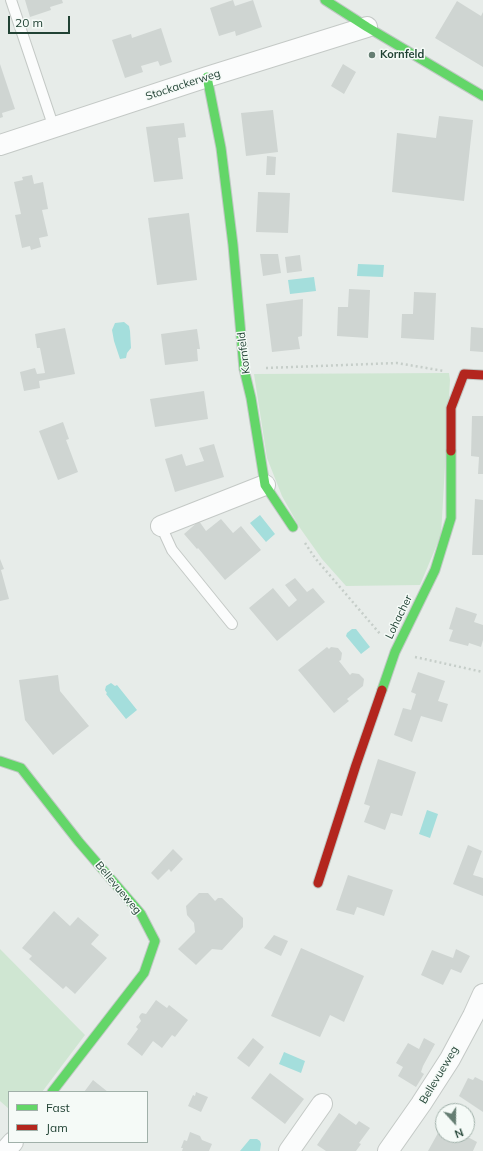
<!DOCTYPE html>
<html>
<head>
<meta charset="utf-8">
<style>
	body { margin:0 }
	#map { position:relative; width:483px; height:1151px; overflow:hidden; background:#e7ece9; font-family:Mulish,sans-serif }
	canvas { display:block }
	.legend { position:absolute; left:8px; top:1091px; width:140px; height:52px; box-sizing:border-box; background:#f5faf7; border:1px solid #a0b0a9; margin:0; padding:5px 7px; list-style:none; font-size:12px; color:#214234 }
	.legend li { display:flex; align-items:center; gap:8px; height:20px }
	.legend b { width:20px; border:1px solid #a0b0a9 }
	.north { position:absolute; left:435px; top:1103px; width:40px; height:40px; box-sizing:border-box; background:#f5faf7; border:1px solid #a0b0a9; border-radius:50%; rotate:159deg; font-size:11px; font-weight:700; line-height:16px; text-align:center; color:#214234 }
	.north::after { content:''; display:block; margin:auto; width:14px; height:18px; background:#667e73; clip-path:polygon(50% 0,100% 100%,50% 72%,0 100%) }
	.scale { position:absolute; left:8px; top:16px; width:62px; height:18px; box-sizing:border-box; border:2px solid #214234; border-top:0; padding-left:5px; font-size:12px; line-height:14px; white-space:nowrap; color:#214234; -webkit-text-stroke:3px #f5faf7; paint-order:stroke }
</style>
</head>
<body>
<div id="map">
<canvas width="483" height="1151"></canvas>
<ul class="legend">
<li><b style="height:5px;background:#63d668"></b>Fast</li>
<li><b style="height:5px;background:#b3261e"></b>Jam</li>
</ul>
<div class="north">N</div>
<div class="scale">20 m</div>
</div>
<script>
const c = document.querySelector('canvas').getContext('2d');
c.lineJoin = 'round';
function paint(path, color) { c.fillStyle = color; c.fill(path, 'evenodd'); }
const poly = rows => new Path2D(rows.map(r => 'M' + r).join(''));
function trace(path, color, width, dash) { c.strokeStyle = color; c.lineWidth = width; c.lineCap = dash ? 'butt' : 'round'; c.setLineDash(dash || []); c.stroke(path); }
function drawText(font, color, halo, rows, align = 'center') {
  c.font = font + ' Mulish,sans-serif'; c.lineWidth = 3; c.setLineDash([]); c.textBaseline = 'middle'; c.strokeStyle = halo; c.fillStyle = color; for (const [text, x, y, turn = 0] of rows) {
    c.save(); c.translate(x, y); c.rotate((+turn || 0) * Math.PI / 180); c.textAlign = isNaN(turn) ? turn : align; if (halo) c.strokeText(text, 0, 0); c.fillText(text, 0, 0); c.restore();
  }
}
const green = poly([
	[449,373,450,380,441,535,420,585,346,586,322,559,300,528,282,496,267,458,254,374],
	[0,949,85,1035,42,1092,9,1092,9,1109,0,1101]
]);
const water = poly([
	[358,264,384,265,383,277,357,276],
	[314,277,316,291,290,294,288,280],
	[124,322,129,326,130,331,131,348,127,353,126,358,120,359,114,341,112,330,115,323],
	[260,515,275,534,266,542,250,523],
	[352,629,356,629,370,647,361,654,346,636,347,633],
	[111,683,115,686,117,685,137,710,126,719,106,694,107,693,105,690,106,686],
	[427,810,438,814,430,838,419,834],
	[284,1052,305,1061,301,1073,279,1064],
	[250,1139,257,1139,260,1141,261,1144,260,1151,240,1151]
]);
const building = poly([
	[25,0,62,0,63,3,50,7,51,10,30,17],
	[233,0,235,6,253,0,262,27,236,36,235,31,219,36,210,8],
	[457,1,481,16,483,12,483,67,435,38],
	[161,28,172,62,160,66,158,61,141,66,143,72,125,78,112,40,131,34,132,38],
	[0,64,15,109,2,113,3,117,0,118],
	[343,64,356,72,344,94,331,86],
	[273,110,278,152,246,156,241,113],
	[439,116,473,120,464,201,392,192,397,133,436,138],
	[184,123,186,137,178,138,183,179,154,182,146,127],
	[267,156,276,157,275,175,266,175],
	[32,175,34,184,43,182,48,209,42,210,48,236,39,238,41,247,31,250,30,246,22,248,15,215,21,214,14,182,23,180,22,177],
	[258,192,290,193,288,233,256,232],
	[189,213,197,280,157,285,148,218],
	[260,254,278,254,281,273,263,276],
	[300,255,302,271,287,273,285,257],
	[349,289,370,290,368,338,337,336,338,307,348,307],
	[414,292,436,293,434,340,401,338,402,314,413,314],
	[303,299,302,336,298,337,300,349,272,352,266,304],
	[471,327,483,328,483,352,470,351],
	[65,328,75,374,39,381,40,388,24,391,20,372,35,368,37,374,45,373,40,348,37,348,35,334],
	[197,329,200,349,197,349,198,361,165,365,161,334],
	[204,391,208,419,155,427,150,399],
	[472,416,483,416,483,474,478,474,479,457,471,456],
	[63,422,69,439,66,440,78,472,58,480,39,431],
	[214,444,224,477,175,492,165,459,182,454,186,466,204,461,199,448],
	[475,499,483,500,483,555,472,555],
	[221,519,233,533,241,526,261,550,225,580,198,548,197,549,184,534,199,521,206,531],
	[0,559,4,569,1,570,9,599,0,601],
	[295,578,307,592,313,588,325,602,277,641,249,608,273,588,289,607,297,600,285,585],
	[456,607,477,614,474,622,483,625,483,640,481,647,469,643,468,646,449,641,453,630,449,629],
	[327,647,329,649,331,647,338,648,342,653,341,660,339,661,350,675,352,673,359,674,364,679,363,686,347,699,349,701,334,713,298,670],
	[418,672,445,681,438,701,448,704,442,722,421,716,412,742,394,735,403,708,411,710,416,694,411,692],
	[58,675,60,691,89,726,53,755,25,720,19,680],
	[378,759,416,772,402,816,391,813,385,830,364,822,370,806,364,804],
	[468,845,482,851,473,875,483,878,483,896,453,884],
	[173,849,183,859,171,872,169,869,158,880,151,873],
	[348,875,393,890,384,916,357,907,354,915,336,910],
	[199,893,208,893,215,901,218,898,222,898,243,918,243,927,222,950,212,949,196,965,178,949,195,932,194,923,187,915,186,906],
	[54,911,70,926,78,917,99,935,91,944,107,958,75,994,66,986,63,989,29,959,32,956,22,948],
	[274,935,288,941,281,956,264,948],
	[301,948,364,976,344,1022,330,1015,320,1037,271,1016],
	[456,949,470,956,461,973,451,969,443,985,421,975,432,950,453,958],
	[156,1000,167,1008,169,1005,188,1020,175,1037,172,1035,162,1048,153,1041,142,1056,127,1044,138,1029,136,1027,141,1021,139,1017,140,1015,142,1013,146,1014],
	[253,1038,264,1047,249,1067,237,1058],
	[424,1038,435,1044,423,1066,421,1072,424,1074,416,1087,398,1076,403,1067,396,1063,408,1043,419,1049],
	[270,1073,304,1099,285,1124,251,1098],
	[475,1077,483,1081,483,1112,459,1096,468,1078,473,1080],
	[93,1080,108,1092,84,1092],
	[196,1092,208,1097,201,1112,188,1106,193,1095,195,1096],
	[339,1113,356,1125,359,1121,370,1128,359,1143,361,1144,356,1151,326,1151,317,1145],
	[443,1124,443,1135,464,1135,477,1142,473,1151,428,1151],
	[190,1132,200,1136,202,1140,212,1144,209,1151,182,1151,183,1148,181,1148,184,1140,187,1141]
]);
const path = poly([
	[266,368,397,363,444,371],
	[305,543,315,558,381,635],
	[415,657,483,672]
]);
const lane = poly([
	[11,0,54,128],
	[161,526,172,550,232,624]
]);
const street = poly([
	[0,145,207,77,367,27],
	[161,526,265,485],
	[5,1151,13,1142],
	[289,1151,322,1104],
	[388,1151,421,1104,450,1059,473,1016,483,994]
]);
const fast = poly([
	[325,0,367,27,483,96],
	[207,77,221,148,233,245,244,369,251,398,265,485,293,527],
	[382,690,395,652,435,570,451,518,451,451],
	[0,761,21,768,79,842,141,914,155,941,144,973,52,1092]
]);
const jam = poly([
	[451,451,451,408,464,374,483,375],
	[318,883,356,765,382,690]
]);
const markers = [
	[372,55,4,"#667e73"]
];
const poiNames = [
	["Kornfeld",380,55]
];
const streetNames = [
	["Stockackerweg",183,85,-18],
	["Kornfeld",244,353,-97],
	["Lohacher",399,617,-64],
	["Bellevueweg",118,888,50],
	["Bellevueweg",439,1075,-59]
];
paint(green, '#cfe6d2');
paint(water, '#a4dedc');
paint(building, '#cfd5d2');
trace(lane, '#c4c9c6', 12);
trace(street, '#c4c9c6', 22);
trace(fast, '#c0c8c4', 11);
trace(jam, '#c0c8c4', 11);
trace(path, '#c6cec9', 2.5, [2, 3]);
trace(lane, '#fbfcfc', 10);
trace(street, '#fbfcfc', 20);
trace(fast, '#63d668', 9);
trace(jam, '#b3261e', 9);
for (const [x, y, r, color] of markers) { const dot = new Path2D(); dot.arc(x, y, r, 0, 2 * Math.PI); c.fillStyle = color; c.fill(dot); trace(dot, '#f5faf7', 1.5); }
drawText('bold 11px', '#214234', '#f5faf7', poiNames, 'left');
drawText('11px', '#214234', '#f5faf7', streetNames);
</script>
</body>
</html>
